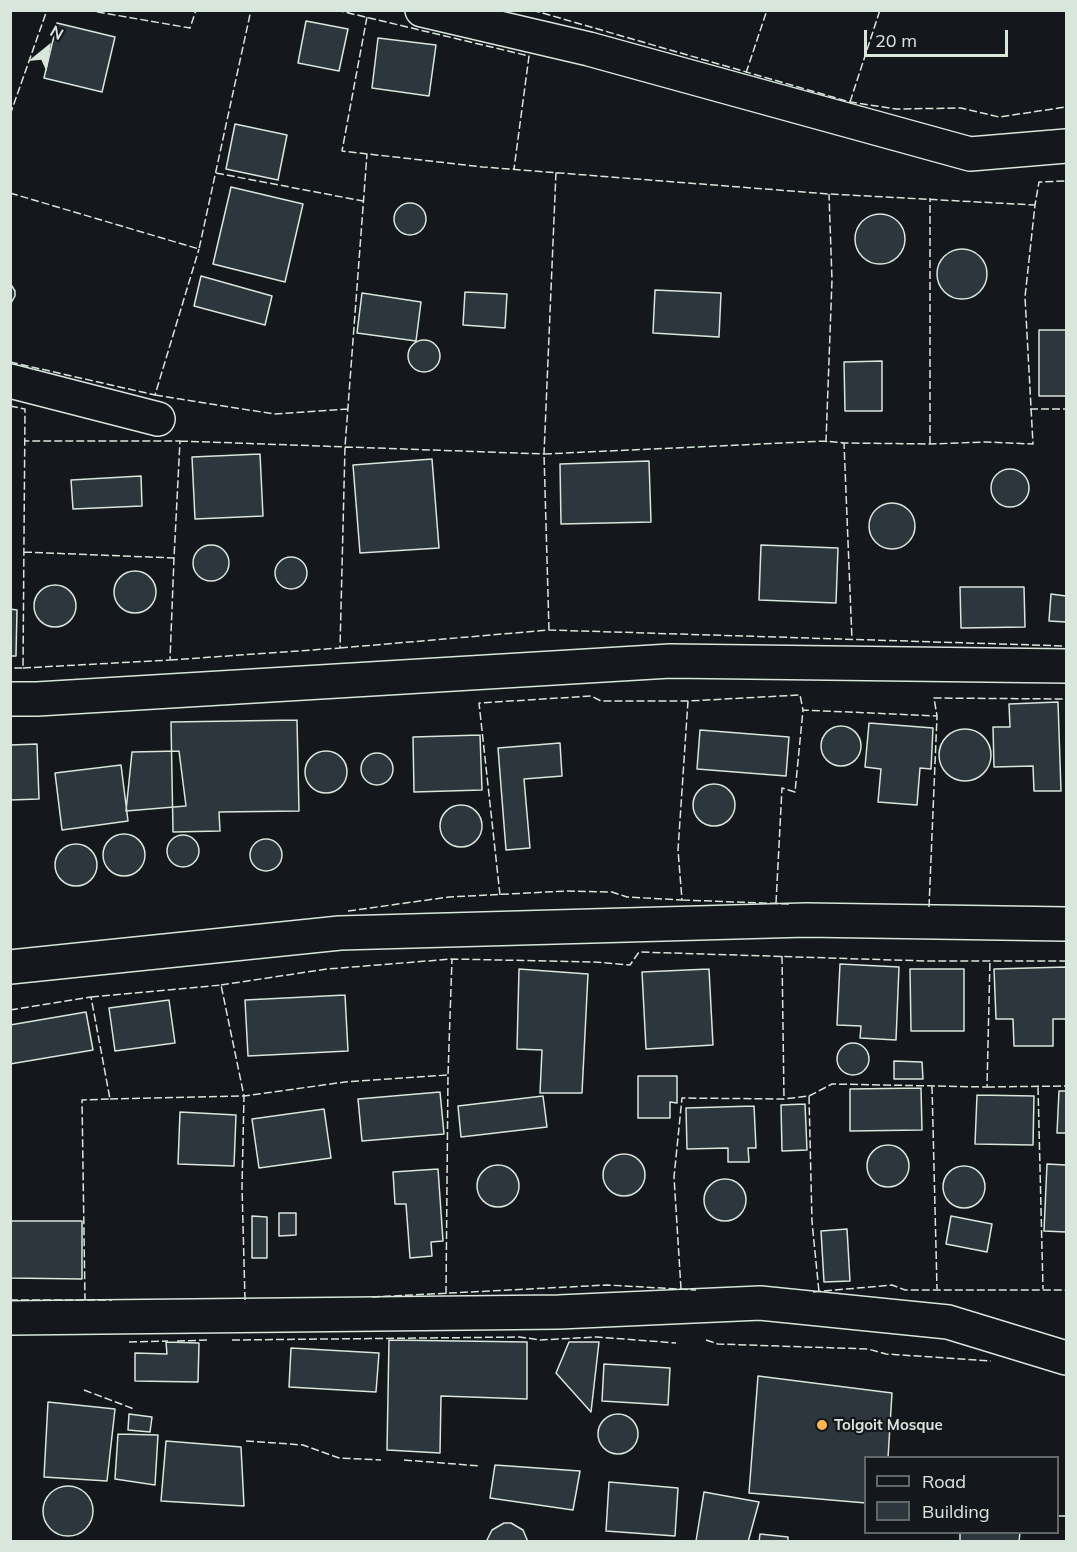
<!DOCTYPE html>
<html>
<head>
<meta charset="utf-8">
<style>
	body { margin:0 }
	#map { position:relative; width:1077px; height:1552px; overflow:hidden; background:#14181c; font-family:Mulish,sans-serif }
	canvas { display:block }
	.frame { position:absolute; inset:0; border:12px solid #d8e6dc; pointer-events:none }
	.legend { position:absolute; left:864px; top:1456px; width:195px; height:78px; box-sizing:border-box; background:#14181c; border:2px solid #626a69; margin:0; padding:8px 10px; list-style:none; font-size:18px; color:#d8e6dc }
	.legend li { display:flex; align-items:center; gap:12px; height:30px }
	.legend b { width:30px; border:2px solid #626a69 }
	.north { position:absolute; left:18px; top:18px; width:60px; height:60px; -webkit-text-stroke:4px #14181c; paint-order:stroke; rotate:30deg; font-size:16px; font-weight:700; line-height:24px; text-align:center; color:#d8e6dc }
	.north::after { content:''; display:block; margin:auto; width:21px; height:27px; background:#d8e6dc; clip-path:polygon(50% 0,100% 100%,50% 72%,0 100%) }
	.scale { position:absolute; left:864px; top:30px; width:144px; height:27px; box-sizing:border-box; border:3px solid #d8e6dc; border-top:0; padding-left:8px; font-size:18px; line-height:21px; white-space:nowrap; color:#d8e6dc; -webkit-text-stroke:4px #14181c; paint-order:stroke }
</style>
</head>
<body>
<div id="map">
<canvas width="1077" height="1552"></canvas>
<div class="frame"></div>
<ul class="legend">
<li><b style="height:8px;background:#14181c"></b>Road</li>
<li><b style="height:16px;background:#2c363c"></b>Building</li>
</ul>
<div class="north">N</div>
<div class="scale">20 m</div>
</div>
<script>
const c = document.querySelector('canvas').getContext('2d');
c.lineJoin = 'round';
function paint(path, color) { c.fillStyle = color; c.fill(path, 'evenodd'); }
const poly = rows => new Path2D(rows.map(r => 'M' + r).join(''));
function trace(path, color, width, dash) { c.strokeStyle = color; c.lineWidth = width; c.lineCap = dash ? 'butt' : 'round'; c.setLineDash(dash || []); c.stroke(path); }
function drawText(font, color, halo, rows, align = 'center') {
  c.font = font + ' Mulish,sans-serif'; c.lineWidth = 4.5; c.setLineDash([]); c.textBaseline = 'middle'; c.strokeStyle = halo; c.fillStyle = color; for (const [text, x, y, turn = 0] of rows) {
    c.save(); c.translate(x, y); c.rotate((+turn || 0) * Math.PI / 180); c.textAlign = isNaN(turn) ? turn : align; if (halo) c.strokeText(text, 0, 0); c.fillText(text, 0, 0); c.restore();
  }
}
const building = poly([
	[306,21,348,29,339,71,298,63,306,21],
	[57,23,115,37,102,92,44,78,57,23],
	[378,38,436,45,429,96,372,88,378,38],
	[235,124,287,135,278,180,226,169,235,124],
	[231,187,303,204,285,282,213,264,231,187],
	'394 219a16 16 0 1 1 32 0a16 16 0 1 1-32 0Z',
	'855 239a25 25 0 1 1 50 0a25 25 0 1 1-50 0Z',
	'937 274a25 25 0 1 1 50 0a25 25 0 1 1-50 0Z',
	[201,276,272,296,265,325,194,306,201,276],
	[10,283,15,291,15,296,10,305,10,283],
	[655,290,721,293,719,337,653,333,655,290],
	[465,292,507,294,505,328,463,325,465,292],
	[362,293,421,302,416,341,357,333,362,293],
	[1039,330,1066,330,1066,396,1039,396,1039,330],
	'408 356a16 16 0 1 1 32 0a16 16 0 1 1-32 0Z',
	[882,361,882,411,845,411,844,362,882,361],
	[260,454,263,516,195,519,192,457,260,454],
	[432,459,439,548,360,553,353,465,432,459],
	[649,461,651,522,561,524,560,464,649,461],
	'991 488a19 19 0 1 1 38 0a19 19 0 1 1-38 0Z',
	[141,476,142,506,73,509,71,480,141,476],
	'869 526a23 23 0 1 1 46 0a23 23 0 1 1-46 0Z',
	[761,545,838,548,836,603,759,600,761,545],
	'193 563a18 18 0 1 1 36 0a18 18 0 1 1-36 0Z',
	'275 573a16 16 0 1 1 32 0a16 16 0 1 1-32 0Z',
	'114 592a21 21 0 1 1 42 0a21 21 0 1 1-42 0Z',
	'34 606a21 21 0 1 1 42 0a21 21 0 1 1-42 0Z',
	[960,587,1024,587,1025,627,961,628,960,587],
	[1051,594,1066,596,1066,622,1049,621,1051,594],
	[10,609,17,610,16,656,10,656,10,609],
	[1058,702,1061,791,1034,791,1033,766,994,767,993,727,1010,727,1009,704,1058,702],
	[297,720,299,811,219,812,220,831,173,832,171,722,297,720],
	[869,723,933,728,931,769,920,768,917,805,878,802,881,769,865,767,869,723],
	'821 746a20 20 0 1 1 40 0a20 20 0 1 1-40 0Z',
	'939 755a26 26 0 1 1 52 0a26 26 0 1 1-52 0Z',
	[700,730,789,737,786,776,697,769,700,730],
	[480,735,482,790,414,792,413,737,480,735],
	[560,743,562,776,524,779,530,848,506,850,498,748,560,743],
	[37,744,39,799,10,800,10,745,37,744],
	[179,751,186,806,126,811,132,752,179,751],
	'305 772a21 21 0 1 1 42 0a21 21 0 1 1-42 0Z',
	'361 769a16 16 0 1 1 32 0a16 16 0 1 1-32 0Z',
	[121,765,128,821,62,830,55,773,121,765],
	'693 805a21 21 0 1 1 42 0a21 21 0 1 1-42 0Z',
	'440 826a21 21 0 1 1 42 0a21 21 0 1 1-42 0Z',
	'103 855a21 21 0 1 1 42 0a21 21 0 1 1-42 0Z',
	'167 851a16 16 0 1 1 32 0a16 16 0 1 1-32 0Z',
	'250 855a16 16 0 1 1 32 0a16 16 0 1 1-32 0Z',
	'55 865a21 21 0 1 1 42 0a21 21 0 1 1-42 0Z',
	[840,964,899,967,896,1040,860,1038,861,1026,837,1025,840,964],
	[1066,967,1066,1019,1053,1019,1053,1046,1014,1046,1013,1019,996,1019,994,969,1066,967],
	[519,969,588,974,582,1093,540,1093,542,1050,517,1049,519,969],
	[709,969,713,1045,646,1049,642,972,709,969],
	[910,969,964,969,964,1031,911,1031,910,969],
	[345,995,348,1051,248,1056,245,1000,345,995],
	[169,1000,175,1043,115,1051,109,1008,169,1000],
	[86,1012,93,1050,10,1064,10,1025,86,1012],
	'837 1059a16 16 0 1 1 32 0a16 16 0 1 1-32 0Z',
	[894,1061,922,1062,923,1079,894,1079,894,1061],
	[638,1076,677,1076,677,1103,670,1102,670,1118,638,1118,638,1076],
	[921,1088,922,1130,850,1131,850,1089,921,1088],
	[1059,1091,1066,1091,1066,1133,1057,1133,1059,1091],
	[440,1092,444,1134,362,1141,358,1099,440,1092],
	[977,1095,1034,1096,1033,1145,975,1144,977,1095],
	[543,1096,547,1127,461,1137,458,1106,543,1096],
	[805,1104,807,1150,782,1151,781,1105,805,1104],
	[754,1106,756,1148,748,1148,749,1162,728,1162,728,1148,687,1149,686,1108,754,1106],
	[324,1109,331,1158,259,1168,252,1119,324,1109],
	[180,1112,236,1115,234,1166,178,1164,180,1112],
	'867 1166a21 21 0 1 1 42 0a21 21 0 1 1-42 0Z',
	'603 1175a21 21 0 1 1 42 0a21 21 0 1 1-42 0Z',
	[1047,1164,1066,1165,1066,1232,1044,1231,1047,1164],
	'477 1186a21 21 0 1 1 42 0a21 21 0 1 1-42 0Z',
	'943 1187a21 21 0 1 1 42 0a21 21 0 1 1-42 0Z',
	[438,1169,443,1241,431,1242,432,1256,410,1258,406,1204,395,1204,393,1172,438,1169],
	'704 1200a21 21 0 1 1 42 0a21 21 0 1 1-42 0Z',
	[279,1213,296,1213,296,1235,279,1236,279,1213],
	[252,1216,267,1217,267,1258,252,1258,252,1216],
	[951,1216,992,1224,987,1252,946,1244,951,1216],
	[10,1221,82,1221,82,1279,10,1278,10,1221],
	[847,1229,850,1281,824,1282,821,1231,847,1229],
	[389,1340,527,1342,527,1399,441,1396,440,1453,387,1450,389,1340],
	[166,1342,199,1343,198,1382,135,1381,135,1353,167,1354,166,1342],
	[569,1342,599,1342,591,1412,556,1373,569,1342],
	[291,1348,379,1353,376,1392,289,1387,291,1348],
	[604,1364,670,1368,668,1405,602,1401,604,1364],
	[758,1376,892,1393,888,1458,866,1458,866,1503,749,1493,758,1376],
	[48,1402,115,1409,107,1481,44,1477,48,1402],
	'598 1434a20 20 0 1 1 40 0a20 20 0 1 1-40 0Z',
	[129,1414,152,1417,150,1432,128,1430,129,1414],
	[118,1434,158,1435,155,1485,115,1479,118,1434],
	[166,1441,241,1447,244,1506,161,1501,166,1441],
	[495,1465,580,1471,573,1510,490,1498,495,1465],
	[609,1482,678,1488,675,1536,606,1531,609,1482],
	'43 1511a25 25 0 1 1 50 0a25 25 0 1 1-50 0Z',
	[704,1492,759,1502,748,1542,696,1541,704,1492],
	[504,1523,511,1523,523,1530,528,1542,486,1542,492,1530,504,1523],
	[960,1532,1020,1532,1019,1542,960,1542,960,1532],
	[760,1534,788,1537,788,1542,759,1542,760,1534]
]);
const minor = poly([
	[422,10,589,49,970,154,1066,146],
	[10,381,158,419],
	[10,699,37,699,670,661,1066,666],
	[10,967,340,933,806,920,1066,924],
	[10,1318,559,1312,760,1303,948,1322,1066,1358]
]);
const fence = poly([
	[86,10,190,28,196,10],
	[336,10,529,56,514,169],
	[532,10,850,102,896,109,961,108,999,117,1066,107],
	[367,17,342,151,483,167,829,194,1035,205],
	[746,73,767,10],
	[850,102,880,10],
	[10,115,47,10],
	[216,173,363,201],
	[10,193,199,249,251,10],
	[10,362,155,395,199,249],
	[155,395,274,414,348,409],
	[10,406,25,409,23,668,10,668],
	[1030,409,1066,409],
	[180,441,544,454,556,172],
	[827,442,826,441,832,280,829,194],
	[842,443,844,443,852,640],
	[930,444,930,198],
	[24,552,174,558,180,441,25,441],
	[549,630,544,454,826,441,844,443,930,444,986,442,1033,444,1025,297,1035,205,1039,182,1066,181],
	[340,648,549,630,1066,646],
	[170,660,340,648,345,447,367,154],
	[23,668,170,660,174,558],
	[500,895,479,703,591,696,601,701,688,701,800,695,803,710],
	[682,900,790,904],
	[776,903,782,788,795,792,803,710,937,716],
	[929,907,937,716,934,698,1066,699],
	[348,911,449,897,567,891,612,892,627,897,682,900,678,850,688,701],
	[782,956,784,1099],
	[221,985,327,969,452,959,594,962,630,965,639,952,926,961,1066,961],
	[91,997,221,985,244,1096,242,1187,245,1300],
	[10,1010,91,997,110,1099,82,1100,85,1300],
	[932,1086,937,1289],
	[987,1087,1066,1086],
	[1038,1087,1043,1289],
	[809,1096,832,1084,987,1087,990,960],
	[110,1099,244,1096,345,1082,448,1075],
	[681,1289,674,1177,682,1098,784,1099,809,1096,812,1222,819,1292],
	[813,1292,892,1285,905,1290,1066,1290],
	[446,1294,448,1075,452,959],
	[372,1297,607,1285,696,1290],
	[10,1300,112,1300],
	[232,1340,520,1337,540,1340,597,1337,676,1343],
	[706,1340,718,1344,868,1349,886,1354,991,1361],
	[177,1341,209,1340],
	[129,1342,168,1341],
	[84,1390,134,1409],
	[246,1441,303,1445,339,1458,381,1460],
	[404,1460,480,1466],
	[1058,1516,1066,1516]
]);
const markers = [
	[822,1425,6,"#ffb74d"]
];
const poiNames = [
	["Tolgoit Mosque",834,1425]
];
paint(building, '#2c363c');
trace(building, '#d8e6dc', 1.5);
trace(minor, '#d8e6dc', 36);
trace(minor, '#14181c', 33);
trace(fence, '#d8e6dc', 1.5, [8, 3]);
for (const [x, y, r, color] of markers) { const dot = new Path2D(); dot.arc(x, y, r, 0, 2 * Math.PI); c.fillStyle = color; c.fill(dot); trace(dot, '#14181c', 2); }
drawText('bold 15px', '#d8e6dc', '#14181c', poiNames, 'left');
</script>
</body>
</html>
